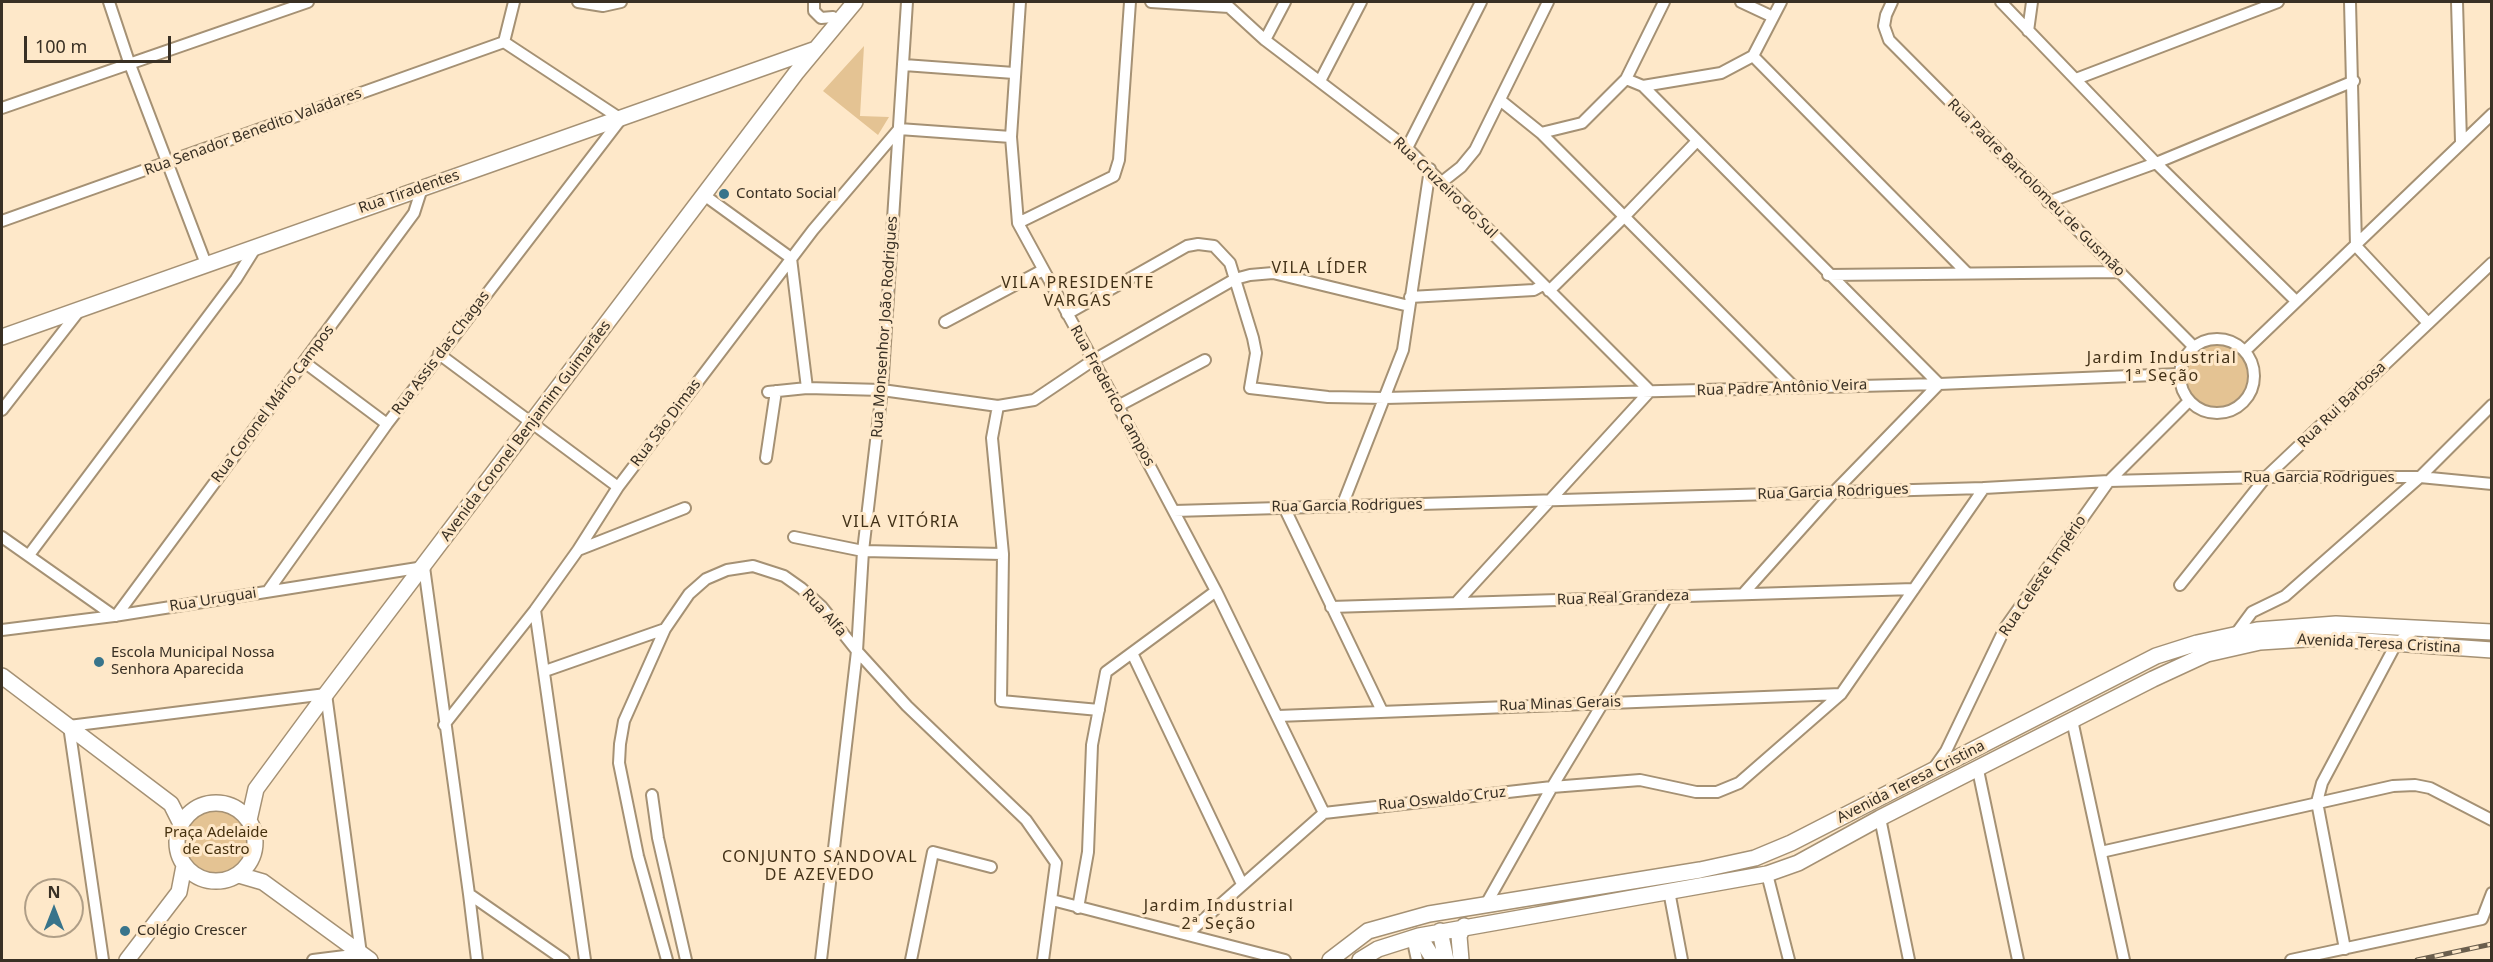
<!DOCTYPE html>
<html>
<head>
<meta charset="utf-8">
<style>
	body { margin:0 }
	#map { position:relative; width:2493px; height:962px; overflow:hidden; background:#fee8c9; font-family:"Noto Sans",sans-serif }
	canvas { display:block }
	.frame { position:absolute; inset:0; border:3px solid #393024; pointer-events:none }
	.north { position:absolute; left:24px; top:878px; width:60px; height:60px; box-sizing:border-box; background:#fee8c9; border:2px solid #af9e87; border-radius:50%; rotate:0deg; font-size:16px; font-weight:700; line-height:24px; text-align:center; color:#393024 }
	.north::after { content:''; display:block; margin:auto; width:21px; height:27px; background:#38748b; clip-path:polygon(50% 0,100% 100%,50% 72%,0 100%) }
	.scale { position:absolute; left:24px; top:36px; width:147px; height:27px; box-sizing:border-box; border:3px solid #393024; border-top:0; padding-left:8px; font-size:18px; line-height:21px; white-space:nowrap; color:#393024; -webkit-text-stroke:4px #fee8c9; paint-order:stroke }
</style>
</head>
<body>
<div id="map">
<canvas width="2493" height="962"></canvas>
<div class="frame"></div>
<div class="north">N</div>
<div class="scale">100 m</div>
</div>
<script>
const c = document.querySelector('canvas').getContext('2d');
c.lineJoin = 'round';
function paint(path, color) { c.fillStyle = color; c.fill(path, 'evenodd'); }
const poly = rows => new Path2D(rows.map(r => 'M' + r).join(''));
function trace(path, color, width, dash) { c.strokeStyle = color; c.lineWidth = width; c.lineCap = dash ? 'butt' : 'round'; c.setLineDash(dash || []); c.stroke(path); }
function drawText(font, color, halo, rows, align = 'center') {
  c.font = font + ' "Noto Sans",sans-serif'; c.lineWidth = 6; c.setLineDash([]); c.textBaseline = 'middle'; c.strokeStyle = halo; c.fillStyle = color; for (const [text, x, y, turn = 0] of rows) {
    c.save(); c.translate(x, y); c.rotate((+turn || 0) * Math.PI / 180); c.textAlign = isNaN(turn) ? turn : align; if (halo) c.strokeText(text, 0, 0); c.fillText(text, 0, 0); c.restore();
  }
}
const green = poly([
	[864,46,860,116,889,117,878,135,823,91],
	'2186 376a32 32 0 1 1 64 0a32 32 0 1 1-64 0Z',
	'180 842a36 36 0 1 1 72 0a36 36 0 1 1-72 0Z'
]);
const street = poly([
	[109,2,129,62,206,264],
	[578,2,603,6,621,2],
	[814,2,814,11,821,18,833,17],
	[1020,2,1011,137,1018,223,1118,406,1216,591,1324,813],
	[1151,2,1229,7,1265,40,1407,148,1650,391,1456,603],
	[1741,2,1773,17],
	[1892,2,1886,15,1884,26,1889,40,2193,346],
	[2001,2,2156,163,2296,301],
	[2350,2,2356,246,2428,323],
	[2457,2,2461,142],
	[2028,31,2032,2],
	[1265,40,1285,2],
	[504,42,514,2],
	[1753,56,1967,273],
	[904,65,1014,73],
	[1626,79,1643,86,1721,73,1753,56,1781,2],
	[2076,79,2278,2],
	[1320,81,1361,2],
	[1643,86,1939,384,1835,491,1743,594],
	[1500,100,1541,133,1794,387],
	[2,108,308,2],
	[1541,133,1582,123,1626,79,1664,2],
	[1407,148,1481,2],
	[1442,182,1461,167,1475,150,1548,2],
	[704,195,791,258,807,388],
	[2048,202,2156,163,2354,81],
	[2,221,504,42],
	[1018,223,1114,176,1119,160,1130,2],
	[1828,275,2118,272],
	[1549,291,1624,217,1697,141],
	[1410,297,1534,290,1543,285],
	[1067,314,1187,246,1198,244,1214,246,1230,263,1253,338,1256,353,1250,388,1328,397,1385,398,1939,384,2179,374],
	[945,322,1043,270],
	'2180 376a37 37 0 1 1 74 0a37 37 0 1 1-74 0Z',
	[2245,351,2492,114],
	[439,354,618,487],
	[304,362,387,424],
	[768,392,807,388,882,390,998,406,1034,400,1092,361,1235,279,1250,275,1273,273,1409,306],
	[998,406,992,438,1003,554,1001,701,1099,710],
	[1118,406,1205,360],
	[2,410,79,311],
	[766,458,776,391],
	[1342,506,1403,350,1430,169],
	[1284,507,1382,711],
	[1174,511,1984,488,2109,481,2266,477,2420,477,2492,484],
	[2,537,114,616],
	[794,537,863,551,1003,554],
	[578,550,685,508],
	[29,555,236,279,256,247],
	[2180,585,2266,477,2492,263],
	[268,591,387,424,621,119,504,42],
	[1331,607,1914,589],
	[535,610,585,960],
	[116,616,414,213,422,188],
	[2,630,114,616,424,567,469,894,477,960],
	[2235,635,2252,612,2285,596,2420,477,2492,405],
	[1132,653,1242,884],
	[545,671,665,629],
	[1278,716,1841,694],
	[2072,720,2124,960],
	[444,725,535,610,578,550,618,487,813,230,899,129,1011,137],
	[1934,768,1946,751,2005,628,2109,481,2189,401],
	[1978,770,2018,960],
	[652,795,658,838,686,960],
	[1880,818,1909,960],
	[2101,852,2393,786,2415,785,2430,788,2492,820],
	[1767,874,1789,960],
	[1669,891,1682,960],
	[469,894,564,960],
	[1052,900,1285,960],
	[1485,906,1552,787,1667,597],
	[1078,908,1088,852,1092,745,1106,672,1216,591],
	[1187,934,1324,813,1552,787,1640,780,1696,792,1717,792,1739,783,1841,694,1984,488],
	[1412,937,1417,960],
	[2345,949,2317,802,2322,783,2396,644,2416,628],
	[103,960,69,726,326,694,361,954,313,960],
	[667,960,638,856,619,763,620,744,624,721,665,629,689,594,706,579,727,570,753,566,784,576,801,588,822,607,857,651,907,706,1026,820,1056,863,1043,960],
	[821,960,857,651,863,551,882,390,907,2],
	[911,960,933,852,991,867],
	[2291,960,2482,919,2492,893]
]);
const secondary = poly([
	[2,337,816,49],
	[2,676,171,804,181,824],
	'177 842a39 39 0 1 1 78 0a39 39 0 1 1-78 0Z',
	[249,820,256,789,326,694,796,73,855,2],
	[239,875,263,882,370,960],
	[1440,931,1446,960],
	[1419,936,1434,960],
	[127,960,179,892,184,866],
	[1330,960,1368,931,1429,914,1700,870,1755,858,1791,843,2156,656,2197,643,2257,630,2336,624,2492,632],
	[1360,960,1378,949,1419,936,1767,874,1798,863,1880,818,2153,679,2207,654,2260,642,2322,638,2492,650],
	[1461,960,1459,936,1464,926]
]);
const rail = poly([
	[2417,960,2492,944]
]);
const markers = [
	[724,194,6,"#38748b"],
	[99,662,6,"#38748b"],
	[125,931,6,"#38748b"]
];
const streetNames = [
	["Rua Senador Benedito Valadares",253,132,-20],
	["Rua Cruzeiro do Sul",1445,188,44],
	["Rua Padre Bartolomeu de Gusmão",2036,188,45],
	["Rua Tiradentes",409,192,-19],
	["Rua Monsenhor João Rodrigues",885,327,-86],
	["Rua Assis das Chagas",441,353,-53],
	["Rua Padre Antônio Veira",1782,388,-2],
	["Rua Frederico Campos",1112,396,61],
	["Rua Coronel Mário Campos",273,404,-53],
	["Rua Rui Barbosa",2342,405,-44],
	["Rua São Dimas",666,423,-53],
	["Avenida Coronel Benjamim Guimarães",526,431,-53],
	["Rua Garcia Rodrigues",2319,478],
	["Rua Garcia Rodrigues",1833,492,-2],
	["Rua Garcia Rodrigues",1347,506,-1],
	["Rua Celeste Império",2043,576,-56],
	["Rua Real Grandeza",1623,598,-2],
	["Rua Uruguai",213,600,-9],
	["Rua Alfa",824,613,48],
	["Avenida Teresa Cristina",2379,644,3],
	["Rua Minas Gerais",1560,704,-2],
	["Avenida Teresa Cristina",1911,782,-27],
	["Rua Oswaldo Cruz",1442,799,-6]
];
const poiNames = [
	["Contato Social",736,194],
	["Escola Municipal Nossa",111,653],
	["Senhora Aparecida",111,670],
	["Colégio Crescer",137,931]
];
const parkNames = [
	["Praça Adelaide",216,833],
	["de Castro",216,850]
];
const neighbourhoodNames = [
	["VILA LÍDER",1320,268],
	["VILA PRESIDENTE",1078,283],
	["VARGAS",1078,301],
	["Jardim Industrial",2162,358],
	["1ª Seção",2162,376],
	["VILA VITÓRIA",901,522],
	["CONJUNTO SANDOVAL",820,857],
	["DE AZEVEDO",820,875],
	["Jardim Industrial",1219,906],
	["2ª Seção",1219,924]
];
paint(green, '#e4c393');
trace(street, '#a59174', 14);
trace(secondary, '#a59174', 18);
trace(street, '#fff', 10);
trace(secondary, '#fff', 15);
trace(rail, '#6a5e4d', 5);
trace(rail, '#fee8c9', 3, [9]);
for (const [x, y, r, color] of markers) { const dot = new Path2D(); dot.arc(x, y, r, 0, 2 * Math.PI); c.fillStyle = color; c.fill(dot); trace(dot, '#fee8c9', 2); }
drawText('15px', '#393024', '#fee8c9', streetNames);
drawText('15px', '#393024', '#fee8c9', poiNames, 'left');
drawText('15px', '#45300d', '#fee8c9', parkNames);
c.letterSpacing = '1.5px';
drawText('16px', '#423117', '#fee8c9', neighbourhoodNames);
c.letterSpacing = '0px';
</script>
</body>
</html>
